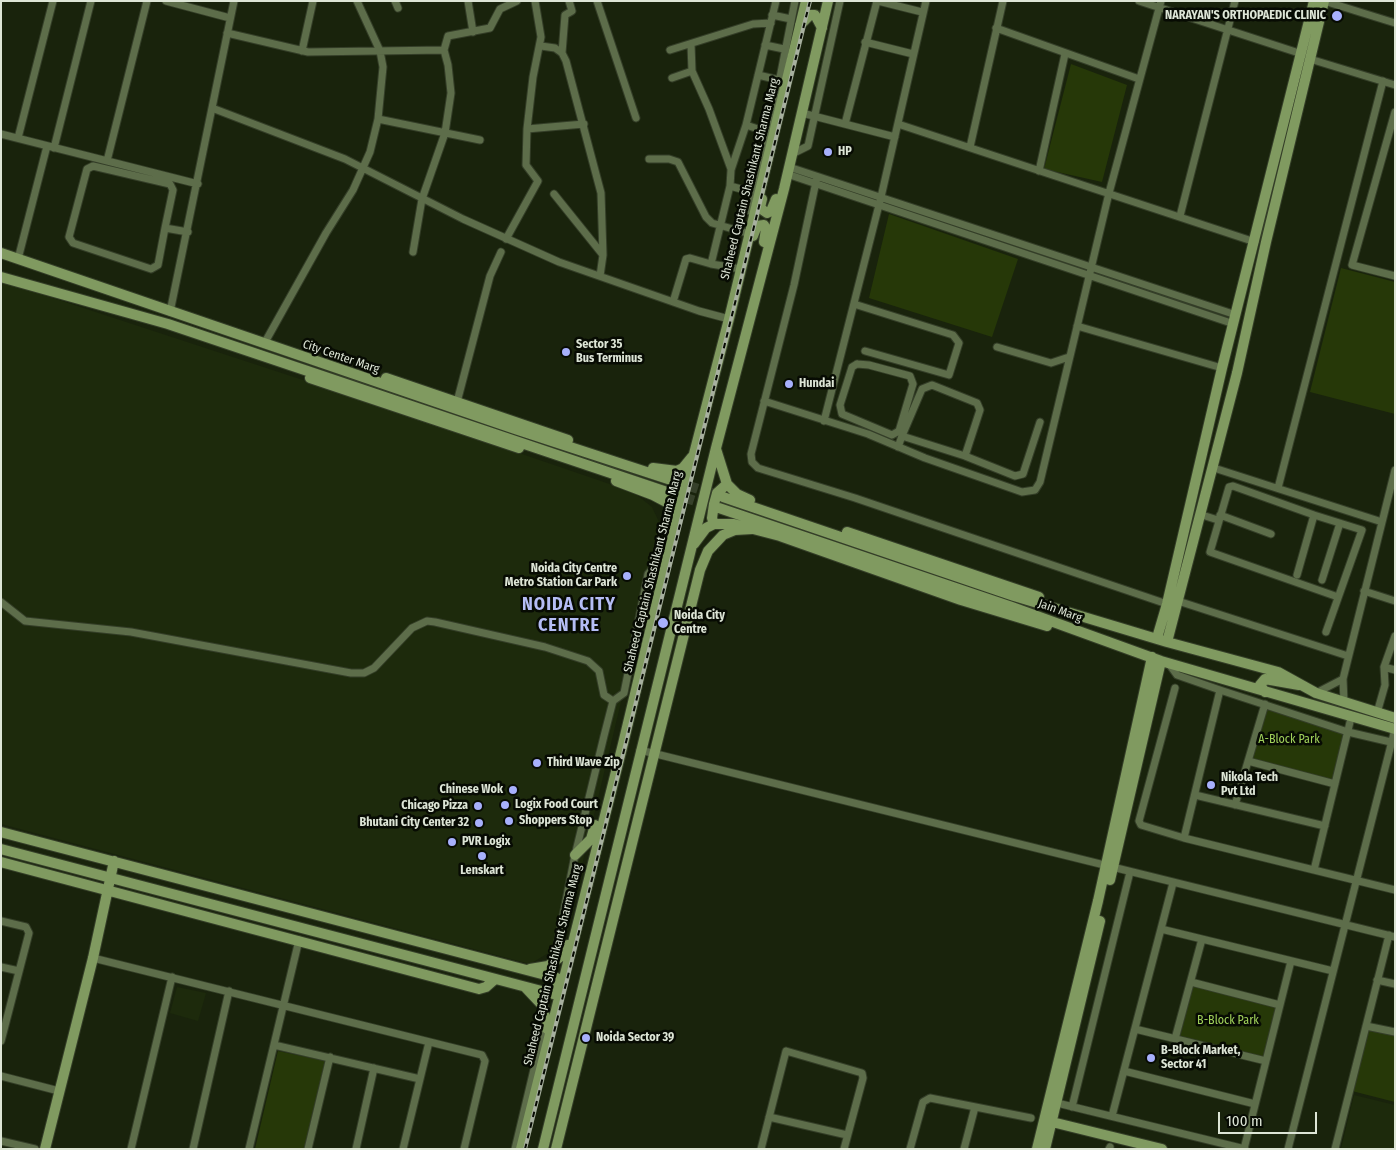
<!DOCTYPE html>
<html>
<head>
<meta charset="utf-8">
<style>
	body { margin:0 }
	#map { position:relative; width:1396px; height:1150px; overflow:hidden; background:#19230c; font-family:"Fira Sans Condensed",sans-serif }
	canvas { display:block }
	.frame { position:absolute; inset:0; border:2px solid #dde5d6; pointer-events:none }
	.scale { position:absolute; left:1218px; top:1112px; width:99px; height:22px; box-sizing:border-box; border:2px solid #dde5d6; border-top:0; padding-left:6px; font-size:15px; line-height:18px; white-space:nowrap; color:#dde5d6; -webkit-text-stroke:4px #070b03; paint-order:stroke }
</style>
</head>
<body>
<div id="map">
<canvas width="1396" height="1150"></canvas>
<div class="frame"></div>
<div class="scale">100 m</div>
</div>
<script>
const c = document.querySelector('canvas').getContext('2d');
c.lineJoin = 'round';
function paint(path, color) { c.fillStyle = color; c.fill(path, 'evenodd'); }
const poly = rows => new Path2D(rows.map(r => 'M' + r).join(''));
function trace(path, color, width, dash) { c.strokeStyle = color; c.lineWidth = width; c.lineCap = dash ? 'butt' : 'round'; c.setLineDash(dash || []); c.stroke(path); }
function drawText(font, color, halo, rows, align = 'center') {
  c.font = font + ' "Fira Sans Condensed",sans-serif'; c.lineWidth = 5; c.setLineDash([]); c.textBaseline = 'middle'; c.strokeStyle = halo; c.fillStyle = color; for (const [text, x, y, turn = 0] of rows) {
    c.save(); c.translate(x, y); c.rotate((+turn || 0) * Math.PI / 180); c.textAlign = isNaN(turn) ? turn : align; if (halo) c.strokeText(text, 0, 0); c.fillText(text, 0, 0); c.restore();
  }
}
const built = poly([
	[1,281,364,400,633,492,652,507,659,522,660,539,565,936,550,952,530,964,1,824],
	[177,987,206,993,198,1021,170,1013],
	[1354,1095,1395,1105,1395,1149,1341,1149]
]);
const green = poly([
	[1071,64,1127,85,1102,182,1044,169],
	[889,214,1018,259,992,337,869,298],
	[1341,268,1395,282,1395,414,1310,392],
	[1267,701,1346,727,1333,783,1251,760],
	[1193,986,1276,1007,1264,1057,1180,1036],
	[1367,1027,1395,1034,1395,1102,1352,1091],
	[278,1051,325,1061,304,1149,255,1149]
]);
const secondaryTunnel = poly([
	[674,481,714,494],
	[670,493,711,506]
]);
const street = poly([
	[166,1,230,18],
	[395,1,398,8],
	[468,1,473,32],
	[597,1,636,118],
	[878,1,922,12],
	[1139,1,1302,54],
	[1324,1,1395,23],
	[772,15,791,19],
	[996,28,1139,79],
	[227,33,308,52,444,50],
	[865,42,913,54],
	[691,44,692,71,709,109,731,169],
	[765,45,784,49],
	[541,46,555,48,562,53,566,61,601,193,603,255],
	[670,50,753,24,771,23],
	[302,51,313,1],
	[562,53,565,15,572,11,569,1],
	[1310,59,1395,85],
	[758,75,779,80],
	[672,78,692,71],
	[212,108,345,159,463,219,559,262,699,311,729,319],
	[1395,112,1352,265,1395,276],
	[802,113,895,137],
	[378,119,480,140],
	[845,124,877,1],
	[898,124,1255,242],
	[746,125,767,132],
	[527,129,584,124],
	[1,134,198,184],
	[18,138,53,1],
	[970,147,1003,1],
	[54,148,91,1],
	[792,154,808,146,840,1],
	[649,159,669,159,678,162,706,217,712,223,750,234],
	[107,161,147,1],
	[789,167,1236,315],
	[1039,171,1065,54],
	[787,174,1234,324],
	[817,177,794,285,751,454,752,462,758,468,855,498,1167,604],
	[730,186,752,192],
	[554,194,603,255,600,276],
	[755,213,747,210,777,93,795,1],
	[1180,216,1235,1],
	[165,228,158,265,151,269,73,243,69,237,87,169,93,166,170,184,173,190,165,228,188,232],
	[506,239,538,181,526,165,527,129,533,77,541,37,535,1],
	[413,252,422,199,445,133,451,93,448,65,444,50,448,36,490,28,500,9,517,1],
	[18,259,47,146],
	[741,269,711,264,730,186,731,170,746,125,776,1],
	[673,302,686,259,690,258,711,264],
	[854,304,953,335,959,343,949,375,865,351],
	[170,312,234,1],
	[1077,326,1222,368],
	[264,344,326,233,353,190,370,152,378,119,383,67,380,51,357,1],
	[997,347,1051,363,1069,357],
	[857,364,869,365,910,376,913,384,899,431,892,435,842,414,840,405,852,367,857,364],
	[764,401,868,434,925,458,1022,492,1035,490,1040,482,1109,193,1161,1],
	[457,402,490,276,501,252],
	[824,421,881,197,926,1],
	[898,447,902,436,922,389,932,385,977,403,980,410,965,456,902,436],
	[965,456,1015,476,1023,474,1040,422],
	[1214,468,1382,522],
	[1278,488,1383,81],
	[1202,515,1218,520],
	[1220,515,1271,534],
	[1314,515,1362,530,1326,632],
	[1297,575,1314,515,1233,486,1229,487,1210,552,1338,597],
	[1322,580,1340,523],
	[1364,591,1395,601],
	[1178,601,1348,656],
	[1,602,25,621,131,632,351,673,364,673,374,668,412,628,427,621,435,622,545,647,588,661,599,671,604,695,613,701],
	[1169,664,1177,675,1220,690,1348,732,1395,743],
	[1384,667,1395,636],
	[1175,688,1139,821,1141,825,1184,838,1395,890],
	[1316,693,1343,679],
	[1344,702,1343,679,1395,470],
	[1377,713,1385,685,1384,667,1395,670],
	[640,750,1395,937],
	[1248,761,1335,784],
	[1195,795,1325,826],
	[1235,805,1265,704],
	[1184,838,1220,690],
	[1314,870,1351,718],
	[1,921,26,927,29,933,1,1041],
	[1161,929,1333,971],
	[93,958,482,1055,485,1061,464,1149],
	[554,961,575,855,604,736,613,701,624,693,648,574,669,549],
	[1,967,19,971],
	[1377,980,1395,984],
	[1191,982,1280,1005],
	[1366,1026,1395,1032],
	[1135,1029,1266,1061],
	[1175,1039,1202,939],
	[274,1045,420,1079],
	[1124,1071,1255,1104],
	[1,1076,59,1091],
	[1053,1102,1245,1149],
	[1072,1107,1130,872],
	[1112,1116,1173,883],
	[769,1117,847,1135],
	[1,1141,35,1149],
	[131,1149,172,977],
	[193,1149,229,991],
	[249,1149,299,940],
	[308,1149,330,1057],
	[356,1149,374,1068],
	[403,1149,429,1042],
	[515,1149,545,1023],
	[761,1149,786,1051,862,1073,863,1078,844,1149],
	[910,1149,923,1102,930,1098,1031,1118],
	[964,1149,975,1107],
	[1109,1149,1110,1147],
	[1244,1149,1291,961],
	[1288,1149,1395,729],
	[1335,1149,1389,935]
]);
const secondary = poly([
	[800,25,810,15,815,15,822,28],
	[762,199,760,208,767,213,771,211,776,199],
	[753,236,757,226,764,225,766,229,764,242],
	[1,253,515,429,674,481],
	[1,277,168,324,670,493],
	[310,378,519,448],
	[386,378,568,440],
	[716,449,727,484,737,494,750,500],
	[653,468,677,471,683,468,692,457],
	[616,481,653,495,672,505],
	[723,497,1014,596,1167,642,1278,672,1316,693,1395,718],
	[719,508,1012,607,1161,661,1395,729],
	[714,524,712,518,714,504,717,493,727,484],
	[847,532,1039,597],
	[694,544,706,528,714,524,734,524,780,536,961,600,1047,626],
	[1157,638,1167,604,1222,368,1314,1],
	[1167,642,1237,373,1266,242,1324,1],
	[1265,692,1260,685,1265,679,1299,685],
	[1,832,557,978,553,994,1,849],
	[575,855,591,839,595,825],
	[1,862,479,989,486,987,495,979],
	[1110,880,1161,661],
	[530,969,548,966,560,957,568,945],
	[526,988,543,1006,547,1029],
	[1052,1122,1162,1149],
	[45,1149,93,958,114,861],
	[521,1149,623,744,675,527,729,319,806,1],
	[543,1149,716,448,784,189,828,1],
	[556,1149,700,570,708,551,723,535,735,530,752,529],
	[1037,1149,1098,901,1152,657],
	[1045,1149,1100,921]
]);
const rail = poly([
	[525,1149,810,1]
]);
const markers = [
	[1337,16,6,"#a7b0fc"],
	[828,152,5,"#a7b0fc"],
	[566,352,5,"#a7b0fc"],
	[789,384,5,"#a7b0fc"],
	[627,576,5,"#a7b0fc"],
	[663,623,6,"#a7b0fc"],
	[537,763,5,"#a7b0fc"],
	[1211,785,5,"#a7b0fc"],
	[513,790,5,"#a7b0fc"],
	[505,805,5,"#a7b0fc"],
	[478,806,5,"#a7b0fc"],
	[509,821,5,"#a7b0fc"],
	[479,823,5,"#a7b0fc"],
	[452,842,5,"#a7b0fc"],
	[482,856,5,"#a7b0fc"],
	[586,1038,5,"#a7b0fc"],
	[1151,1058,5,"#a7b0fc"]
];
const poiNames = [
	["NARAYAN'S ORTHOPAEDIC CLINIC",1326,16,"right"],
	["HP",838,152],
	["Sector 35",576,345],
	["Bus Terminus",576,359],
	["Hundai",799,384],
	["Noida City Centre",617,569,"right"],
	["Metro Station Car Park",617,583,"right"],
	["Noida City",674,616],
	["Centre",674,630],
	["Third Wave Zip",547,763],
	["Nikola Tech",1221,778],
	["Pvt Ltd",1221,792],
	["Chinese Wok",503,790,"right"],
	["Logix Food Court",515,805],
	["Chicago Pizza",468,806,"right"],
	["Shoppers Stop",519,821],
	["Bhutani City Center 32",469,823,"right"],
	["PVR Logix",462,842],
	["Lenskart",482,871,"center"],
	["Noida Sector 39",596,1038],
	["B-Block Market,",1161,1051],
	["Sector 41",1161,1065]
];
const streetNames = [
	["Shaheed Captain Shashikant Sharma Marg",750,179,-76],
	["City Center Marg",341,357,19],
	["Shaheed Captain Shashikant Sharma Marg",653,572,-76],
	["Jain Marg",1060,611,20],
	["Shaheed Captain Shashikant Sharma Marg",553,965,-76]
];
const parkNames = [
	["A-Block Park",1289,740],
	["B-Block Park",1228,1021]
];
const districtNames = [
	["NOIDA CITY",569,605],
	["CENTRE",569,626]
];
paint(built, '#1d2a0c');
paint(green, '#263808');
trace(secondaryTunnel, '#36402a', 10, [10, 5]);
trace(street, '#343e28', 9);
trace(secondary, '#343e28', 12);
trace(street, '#5d6d4a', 7);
trace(secondary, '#809a60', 10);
trace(rail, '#a7b09f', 4);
trace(rail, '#070b03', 2, [5.5]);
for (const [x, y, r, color] of markers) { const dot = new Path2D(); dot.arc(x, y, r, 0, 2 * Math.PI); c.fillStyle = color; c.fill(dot); trace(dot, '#070b03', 2); }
drawText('bold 12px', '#dde5d6', '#070b03', poiNames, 'left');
drawText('12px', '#dde5d6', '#070b03', streetNames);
drawText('12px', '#a1d25b', '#070b03', parkNames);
c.letterSpacing = '1px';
drawText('bold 18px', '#b5bdf5', '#070b03', districtNames);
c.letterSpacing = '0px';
</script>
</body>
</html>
